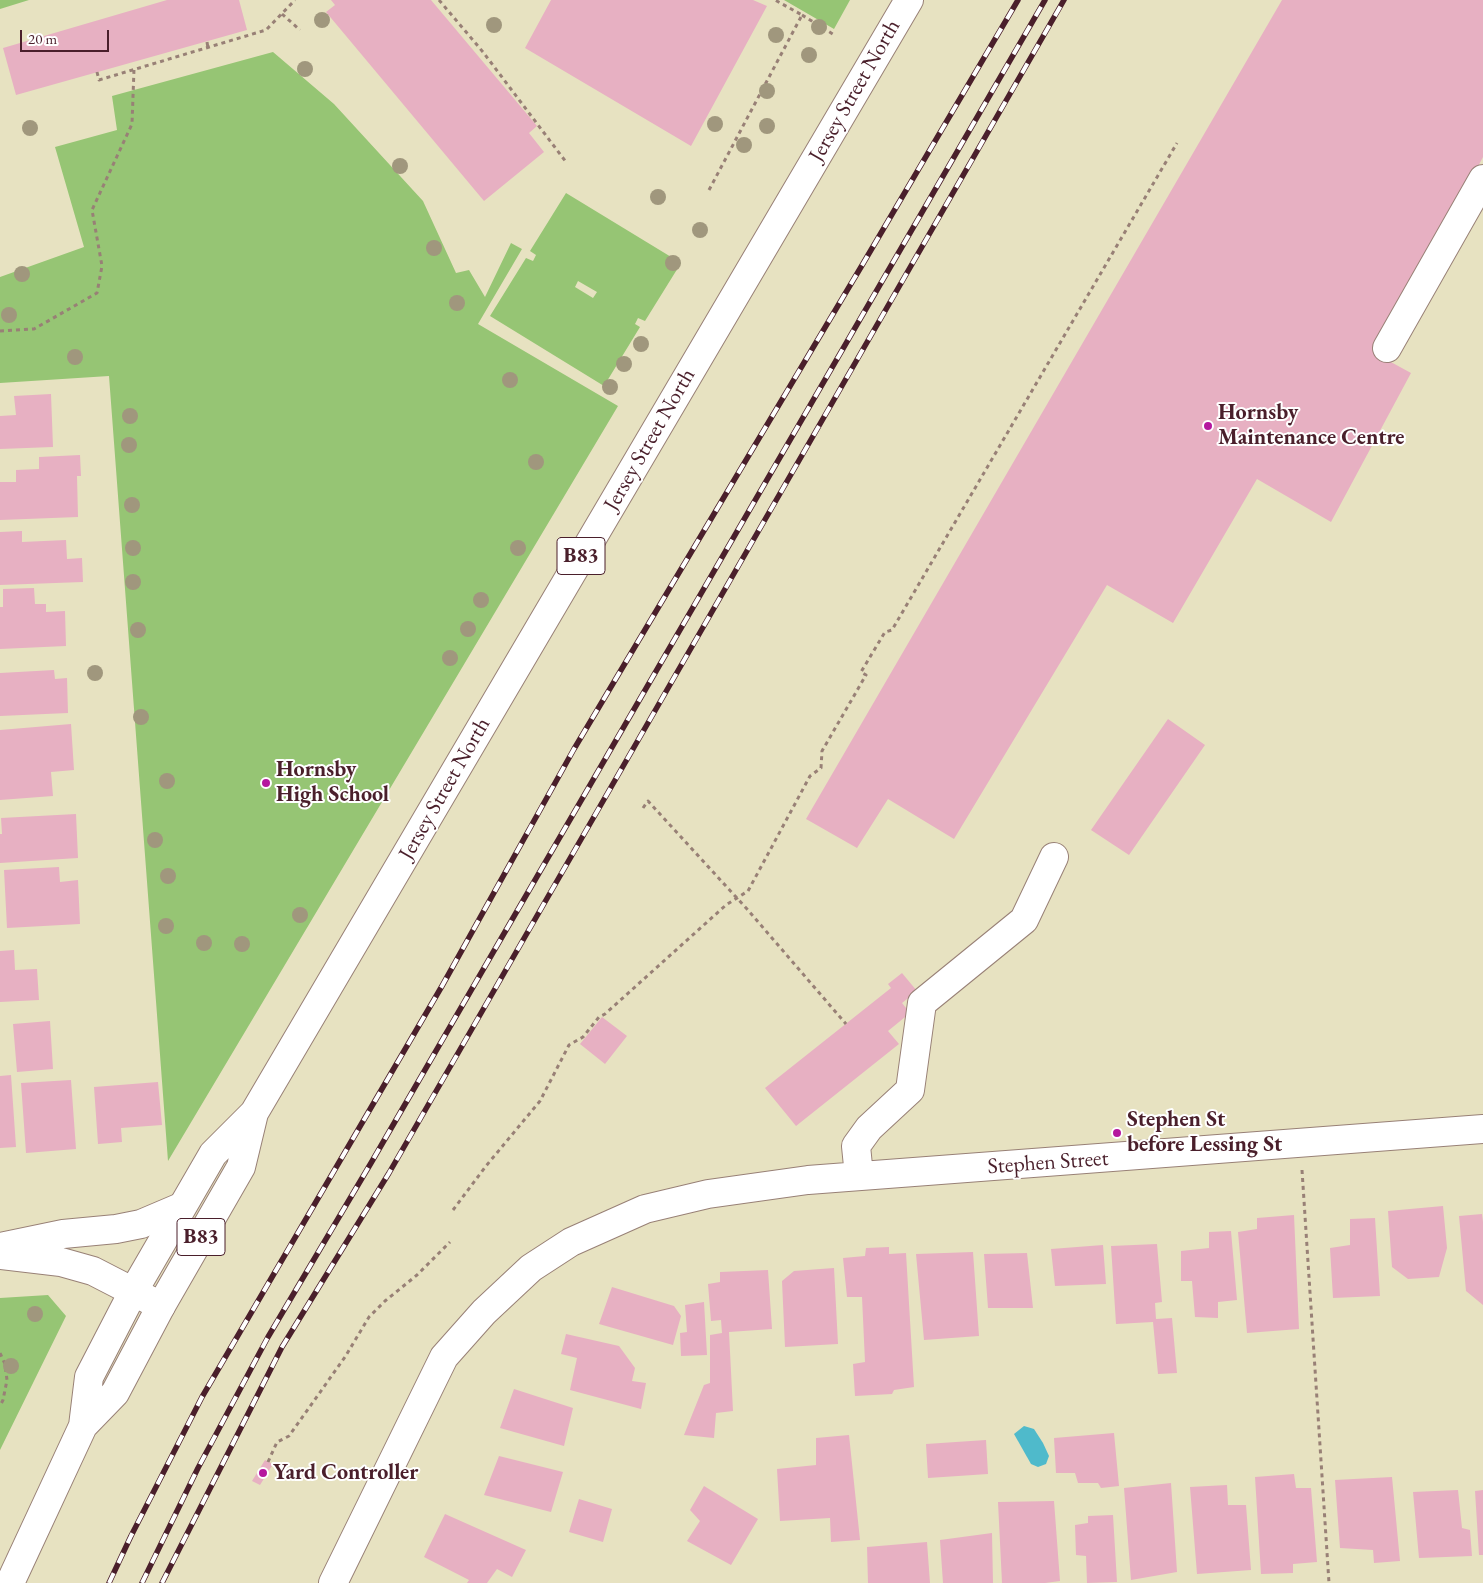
<!DOCTYPE html>
<html>
<head>
<meta charset="utf-8">
<style>
	body { margin:0 }
	#map { position:relative; width:1483px; height:1583px; overflow:hidden; background:#e7e2c1; font-family:"EB Garamond",serif }
	canvas { display:block }
	.scale { position:absolute; left:20px; top:30px; width:89px; height:22px; box-sizing:border-box; border:2px solid #4a1f2b; border-top:0; padding-left:6px; font-size:15px; line-height:18px; white-space:nowrap; color:#4a1f2b; -webkit-text-stroke:4px #fff; paint-order:stroke }
</style>
</head>
<body>
<div id="map">
<canvas width="1483" height="1583"></canvas>
<div class="scale">20 m</div>
</div>
<script>
const c = document.querySelector('canvas').getContext('2d');
c.lineJoin = 'round';
function paint(path, color) { c.fillStyle = color; c.fill(path, 'evenodd'); }
const poly = rows => new Path2D(rows.map(r => 'M' + r).join(''));
function trace(path, color, width, dash) { c.strokeStyle = color; c.lineWidth = width; c.lineCap = dash ? 'butt' : 'round'; c.setLineDash(dash || []); c.stroke(path); }
function drawText(font, color, halo, rows, align = 'center') {
  c.font = font + ' "EB Garamond",serif'; c.lineWidth = 4; c.setLineDash([]); c.textBaseline = 'middle'; c.strokeStyle = halo; c.fillStyle = color; for (const [text, x, y, turn = 0] of rows) {
    c.save(); c.translate(x, y); c.rotate((+turn || 0) * Math.PI / 180); c.textAlign = isNaN(turn) ? turn : align; if (halo) c.strokeText(text, 0, 0); c.fillText(text, 0, 0); c.restore();
  }
}
const green = poly([
	[0,0,29,0,0,9],
	[784,0,850,0,834,29],
	[273,52,334,104,423,201,456,273,469,270,485,297,511,243,522,249,478,324,618,406,168,1161,109,376,0,383,0,277,84,247,55,147,117,130,112,96],
	[566,193,681,263,645,321,638,318,635,324,640,327,604,386,490,316,526,258,533,261,536,255,530,251],
	[578,281,597,292,593,298,575,287],
	[48,1295,66,1316,0,1450,0,1298]
]);
const water = poly([
	[1024,1426,1034,1429,1043,1443,1049,1456,1046,1464,1038,1467,1031,1464,1014,1434]
]);
const building = poly([
	[167,0,239,0,247,30,16,95,3,48],
	[331,0,431,0,537,126,529,133,544,152,484,201,326,12,335,5],
	[551,0,753,0,767,6,691,146,525,48],
	[1282,0,1483,0,1483,157,1378,355,1411,373,1331,522,1257,479,1173,623,1107,585,954,839,888,799,857,848,806,819],
	[51,394,53,447,0,449,0,416,16,415,14,396],
	[80,455,81,476,77,476,78,517,0,520,0,482,16,482,16,470,39,469,39,457],
	[22,531,22,542,66,540,67,559,82,558,83,582,0,585,0,532],
	[34,588,35,604,46,604,46,612,65,611,66,646,0,649,0,607,3,607,3,589],
	[54,670,55,679,67,678,68,713,0,716,0,673],
	[1168,719,1205,745,1129,855,1091,830],
	[71,724,74,770,51,772,53,796,0,800,0,730],
	[76,814,78,858,0,863,0,834,2,834,1,818],
	[59,867,60,882,78,880,80,924,7,928,4,870],
	[14,950,15,970,37,969,39,1000,0,1002,0,951],
	[902,973,917,991,902,1003,910,1013,888,1031,899,1044,796,1126,765,1088,891,988,888,984],
	[602,1017,627,1036,605,1064,580,1044],
	[50,1021,53,1069,17,1072,13,1024],
	[11,1075,16,1147,0,1148,0,1076],
	[71,1080,76,1149,26,1153,21,1083],
	[158,1082,162,1125,121,1128,122,1142,98,1144,94,1087],
	[1443,1206,1447,1248,1439,1277,1408,1279,1392,1267,1388,1211],
	[1482,1214,1483,1222,1483,1305,1466,1291,1459,1216],
	[1294,1215,1299,1329,1247,1333,1238,1232,1257,1229,1257,1218],
	[1375,1218,1380,1296,1333,1298,1330,1248,1350,1245,1350,1219],
	[1231,1231,1237,1300,1218,1302,1218,1318,1195,1317,1192,1281,1181,1281,1181,1251,1209,1248,1209,1232],
	[1157,1244,1162,1302,1155,1303,1156,1319,1172,1318,1177,1373,1158,1374,1153,1322,1116,1324,1111,1246],
	[1103,1245,1106,1284,1055,1286,1051,1249],
	[889,1247,889,1254,906,1253,914,1387,894,1390,892,1394,855,1396,853,1364,865,1362,862,1297,847,1297,843,1258,865,1256,866,1248],
	[973,1252,979,1336,924,1340,916,1254],
	[1027,1253,1033,1308,988,1308,984,1254],
	[834,1268,838,1344,785,1347,782,1281,794,1271],
	[768,1270,772,1329,729,1332,733,1411,716,1413,714,1438,684,1435,704,1385,710,1383,710,1335,722,1333,721,1320,711,1321,708,1284,720,1282,720,1272],
	[612,1287,674,1306,681,1316,673,1345,599,1324],
	[704,1302,707,1355,681,1356,680,1333,687,1332,685,1305],
	[566,1334,619,1346,635,1368,632,1381,646,1383,641,1409,570,1390,577,1358,561,1354],
	[514,1389,573,1408,564,1446,500,1428],
	[1114,1433,1119,1486,1101,1488,1098,1483,1078,1483,1075,1473,1056,1473,1054,1438],
	[849,1435,860,1540,831,1542,830,1518,780,1521,777,1469,816,1465,816,1438],
	[986,1440,988,1474,928,1478,926,1444],
	[499,1456,563,1472,551,1512,484,1495],
	[265,1460,273,1464,260,1485,252,1481],
	[1294,1474,1296,1488,1311,1488,1317,1562,1293,1564,1293,1573,1261,1574,1255,1477],
	[1392,1477,1400,1561,1374,1563,1373,1550,1340,1548,1335,1480],
	[1171,1483,1177,1572,1131,1580,1124,1488],
	[1227,1485,1228,1505,1246,1505,1251,1570,1197,1574,1190,1487],
	[704,1486,758,1519,731,1565,687,1541,700,1521,690,1510],
	[1458,1490,1462,1528,1470,1530,1472,1556,1419,1558,1413,1492],
	[1483,1490,1483,1555,1479,1555,1475,1491],
	[579,1499,612,1509,603,1542,569,1532],
	[1054,1501,1060,1581,1045,1583,1002,1583,998,1502],
	[445,1514,526,1550,512,1577,497,1569,487,1583,467,1583,469,1580,424,1557],
	[1113,1515,1117,1582,1087,1583,1086,1556,1076,1555,1075,1525,1088,1523,1088,1516],
	[992,1533,993,1583,943,1583,940,1540],
	[927,1542,930,1583,868,1583,867,1547]
]);
const path = poly([
	[439,0,483,52,566,162],
	[282,14,300,30],
	[802,15,836,36],
	[207,42,208,48],
	[97,72,99,80,266,30,295,0],
	[709,190,802,15,775,0],
	[0,331,34,329,97,293,102,266,92,210,132,124,134,69],
	[643,808,648,801,747,909,846,1024],
	[1302,1170,1329,1583],
	[453,1210,486,1166,540,1101,569,1045,583,1037,599,1017,605,1014,726,905,748,891,810,776,821,768,822,751,866,675,861,672,885,632,892,630,1177,143],
	[0,1353,5,1364,7,1380,3,1400,0,1406],
	[268,1462,277,1442,289,1436,345,1357,369,1317,385,1301,417,1275,450,1242]
]);
const minor = poly([
	[1387,348,1483,179],
	[859,1176,856,1146,869,1128,910,1090,922,1003,1024,920,1054,857],
	[0,1247,63,1234,116,1229,141,1224,181,1207],
	[1,1255,61,1262,93,1271,161,1306],
	[333,1583,444,1357,484,1312,531,1268,571,1242,645,1209,708,1194,808,1180,1483,1129]
]);
const major = poly([
	[83,1426,115,1393,161,1306,241,1167,254,1113],
	[10,1583,83,1426,89,1377,133,1292,213,1154,254,1113,909,0]
]);
const rail = poly([
	[109,1583,131,1536,202,1397,442,986,574,749,861,267,1018,0],
	[142,1583,198,1468,268,1337,371,1163,1045,0],
	[162,1583,282,1347,389,1173,1064,0]
]);
const trees = [
	[322,20],
	[494,25],
	[819,27],
	[776,35],
	[809,55],
	[305,69],
	[767,91],
	[715,124],
	[767,126],
	[30,128],
	[744,145],
	[400,166],
	[658,197],
	[700,230],
	[434,248],
	[673,263],
	[22,274],
	[457,303],
	[9,315],
	[641,344],
	[75,357],
	[624,364],
	[510,380],
	[610,387],
	[130,416],
	[129,445],
	[536,462],
	[132,505],
	[133,548],
	[518,548],
	[133,582],
	[481,600],
	[468,629],
	[138,630],
	[450,658],
	[95,673],
	[141,717],
	[167,781],
	[155,840],
	[168,876],
	[300,915],
	[166,926],
	[204,943],
	[242,944],
	[35,1314],
	[11,1366]
];
const markers = [
	[1208,426,5,"#b5179e"],
	[266,783,5,"#b5179e"],
	[1117,1133,5,"#b5179e"],
	[263,1473,5,"#b5179e"]
];
const shields = [
	[581,556,48],
	[201,1237,48]
];
const shieldNames = [
	["B83",581,556],
	["B83",201,1237]
];
const streetNames = [
	["Jersey Street North",855,91,-60],
	["Jersey Street North",650,440,-60],
	["Jersey Street North",445,789,-60],
	["Stephen Street",1048,1163,-4]
];
const poiNames = [
	["Hornsby",1218,413],
	["Maintenance Centre",1218,438],
	["Hornsby",276,770],
	["High School",276,795],
	["Stephen St",1127,1120],
	["before Lessing St",1127,1145],
	["Yard Controller",273,1473]
];
paint(green, '#96c574');
paint(water, '#4fbacb');
paint(building, '#e7b0c2');
trace(minor, '#988076', 30);
trace(major, '#988076', 30);
trace(path, '#988076', 3, [4, 4]);
trace(minor, '#fff', 28);
trace(major, '#fff', 28);
trace(rail, '#4a1f2b', 5.5);
trace(rail, '#fff', 4, [11]);
c.fillStyle = '#a0977d';
for (const [x, y] of trees) { c.beginPath(); c.arc(x, y, 8, 0, 2 * Math.PI); c.fill(); }
for (const [x, y, r, color] of markers) { const dot = new Path2D(); dot.arc(x, y, r, 0, 2 * Math.PI); c.fillStyle = color; c.fill(dot); trace(dot, '#fff', 2); }
for (const [x, y, w] of shields) { const box = new Path2D(); box.roundRect(x - w / 2, y - 18.5, w, 37, 4); c.fillStyle = '#fff'; c.fill(box); trace(box, '#4a1f2b', 1); }
drawText('bold 21px', '#4a1f2b', null, shieldNames);
drawText('22px', '#4a1f2b', '#fff', streetNames);
drawText('bold 22px', '#4a1f2b', '#fff', poiNames, 'left');
</script>
</body>
</html>
